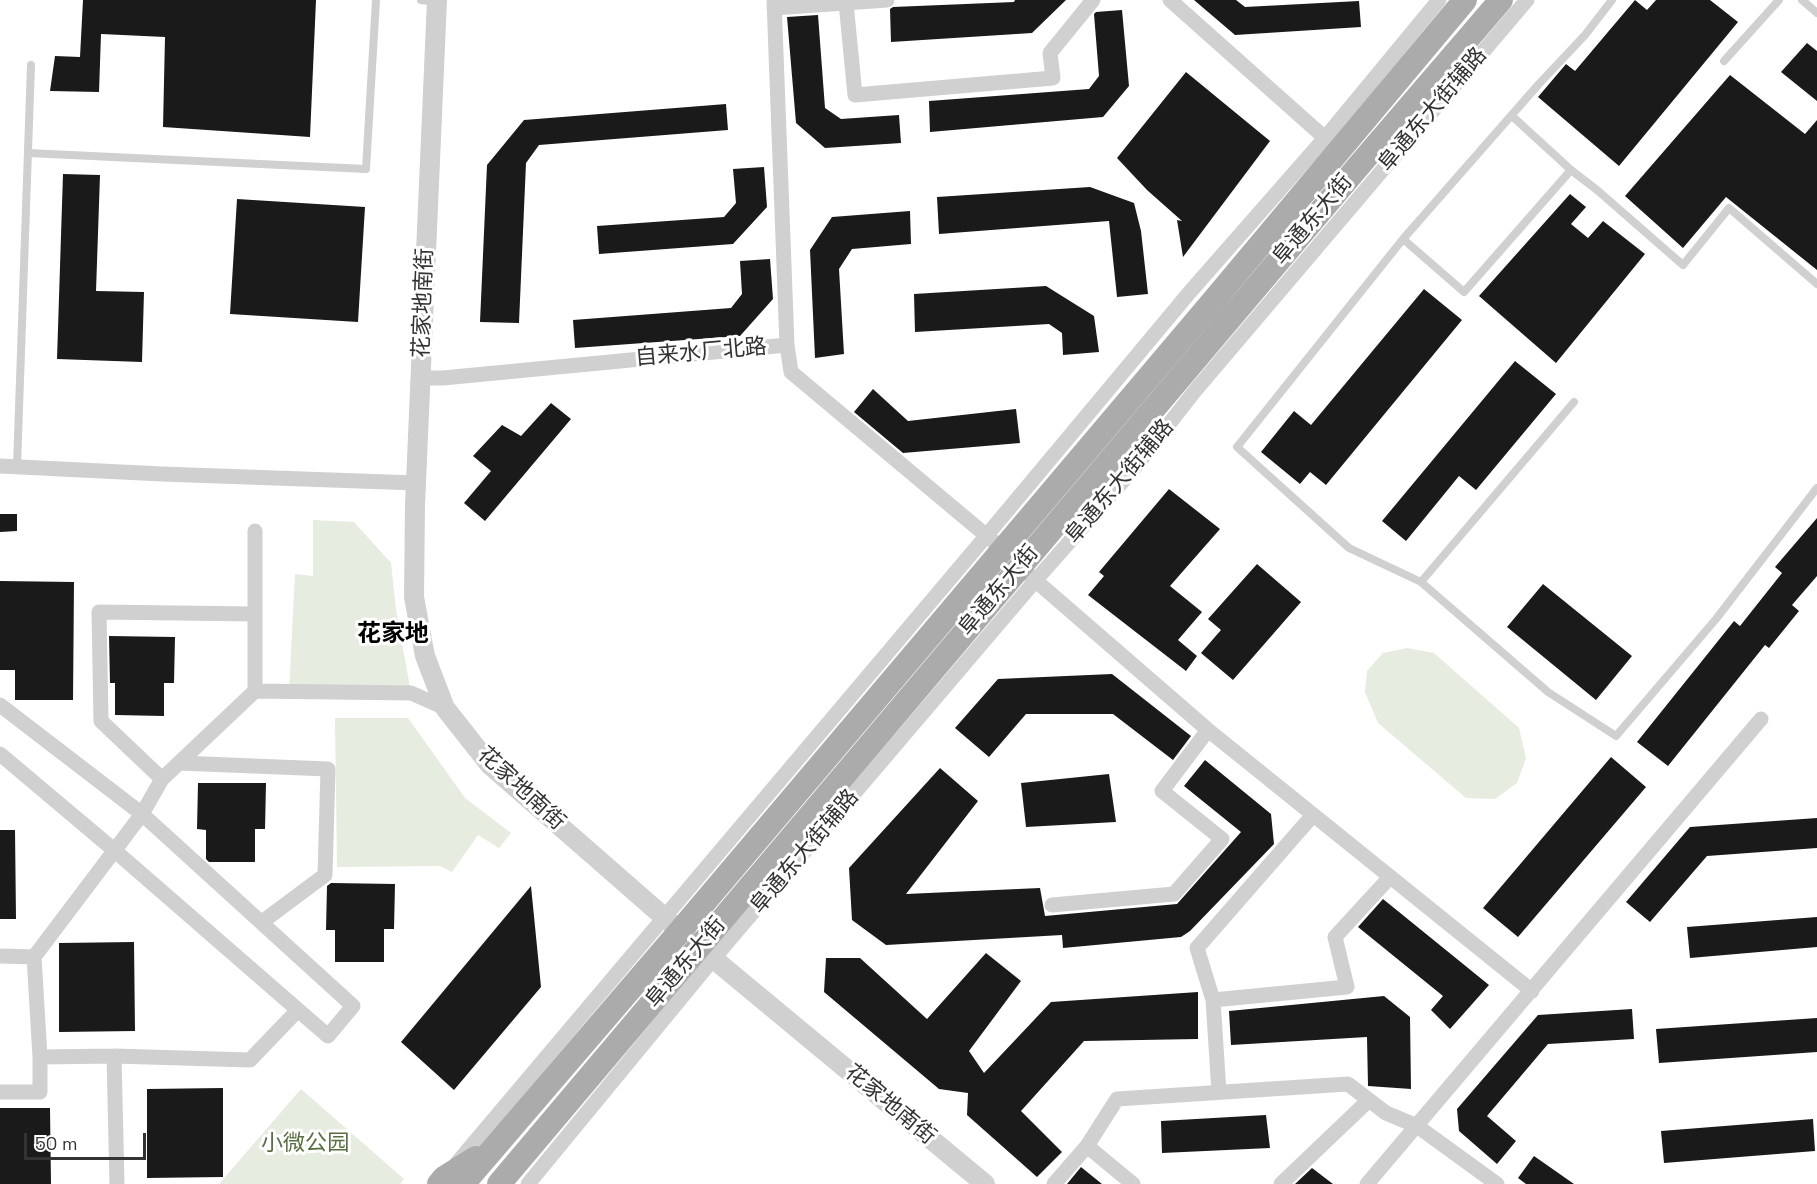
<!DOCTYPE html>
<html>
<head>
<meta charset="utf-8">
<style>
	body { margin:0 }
	#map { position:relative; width:1817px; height:1184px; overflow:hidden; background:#fff; font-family:"Space Grotesk",sans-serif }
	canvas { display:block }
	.scale { position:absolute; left:24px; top:1133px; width:122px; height:27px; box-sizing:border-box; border:3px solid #333; border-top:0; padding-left:8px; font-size:18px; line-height:21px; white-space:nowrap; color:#333; -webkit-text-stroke:4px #fff; paint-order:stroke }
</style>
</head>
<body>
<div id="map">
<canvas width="1817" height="1184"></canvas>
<div class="scale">50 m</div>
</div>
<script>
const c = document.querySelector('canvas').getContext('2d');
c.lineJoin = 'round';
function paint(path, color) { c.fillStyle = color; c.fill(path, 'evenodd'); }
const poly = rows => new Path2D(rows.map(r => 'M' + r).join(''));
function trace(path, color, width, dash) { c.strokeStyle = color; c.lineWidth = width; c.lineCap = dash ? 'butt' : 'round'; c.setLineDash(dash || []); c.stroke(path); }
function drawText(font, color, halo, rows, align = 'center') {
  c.font = font + ' "Space Grotesk","Noto Sans SC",sans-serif'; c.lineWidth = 6; c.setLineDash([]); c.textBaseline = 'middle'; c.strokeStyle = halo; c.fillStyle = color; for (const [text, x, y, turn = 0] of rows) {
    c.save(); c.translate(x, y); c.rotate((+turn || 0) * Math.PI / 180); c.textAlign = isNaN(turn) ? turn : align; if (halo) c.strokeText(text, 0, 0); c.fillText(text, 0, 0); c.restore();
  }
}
const green = poly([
	[313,520,354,522,391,563,396,610,411,693,289,692,295,574,313,576],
	[1407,648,1434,653,1519,728,1526,758,1517,783,1495,799,1466,798,1378,723,1365,692,1367,671,1383,653],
	[335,718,408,718,465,798,511,833,499,848,478,835,452,872,440,866,337,867],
	[301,1089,404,1179,400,1184,219,1184]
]);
const building = poly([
	[83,0,316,0,310,137,163,127,165,37,101,34,99,92,50,91,55,56,80,57],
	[1015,0,1066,0,1032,33,891,42,890,9,893,7,1014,2],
	[1194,0,1236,0,1245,7,1359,1,1361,27,1235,35],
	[1635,0,1647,10,1656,0,1710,0,1738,22,1619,166,1538,97,1566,64,1575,71],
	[1122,10,1129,86,1103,117,930,132,929,101,1089,89,1099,76,1094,14,1096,12],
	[818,15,825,108,841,119,899,115,901,143,825,148,796,123,787,17],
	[1807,43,1817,51,1817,101,1781,72],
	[1186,72,1270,141,1183,257,1177,220,1182,221,1147,190,1117,158],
	[1730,75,1805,134,1817,120,1817,270,1726,197,1683,248,1625,196],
	[726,104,728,130,539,145,526,163,519,323,480,322,487,165,524,120],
	[764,167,767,207,733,244,599,254,597,226,724,217,736,203,733,169],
	[63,174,100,175,96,291,144,292,142,362,57,359],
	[1090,187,1134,203,1141,231,1148,294,1117,297,1109,221,939,234,937,197],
	[1570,194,1586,207,1571,224,1588,238,1603,221,1645,254,1556,363,1479,296],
	[237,199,365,207,358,322,230,314],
	[910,211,911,244,852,249,839,269,844,354,815,358,810,250,832,217],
	[770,259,773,299,740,336,575,348,573,320,731,308,742,294,740,261],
	[1046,286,1094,316,1099,352,1063,355,1062,333,1049,324,915,332,914,294],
	[1424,289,1462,320,1326,485,1310,472,1300,484,1261,452,1294,411,1311,425],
	[1515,361,1556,394,1476,490,1459,476,1406,541,1382,521],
	[873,389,908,421,1016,409,1020,443,903,453,854,412],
	[551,403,571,419,485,521,464,503,491,471,473,456,502,425,521,436],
	[1169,489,1220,529,1170,586,1202,612,1178,640,1197,656,1186,671,1088,595,1104,576,1099,572],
	[0,514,17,514,17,531,0,532],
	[1817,518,1817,576,1792,605,1799,611,1769,648,1765,645,1668,766,1637,742,1734,621,1740,626,1782,573,1775,567],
	[1257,564,1301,602,1233,680,1201,653,1221,630,1208,619],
	[0,581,74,582,73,700,15,700,15,670,0,670],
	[1543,584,1632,656,1596,700,1507,627],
	[109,636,175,637,174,683,164,683,164,716,115,715,115,683,110,683],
	[1112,674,1191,736,1173,760,1113,714,1026,714,989,757,955,728,998,679],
	[1611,757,1646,787,1518,937,1483,908],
	[1205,760,1271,814,1274,844,1190,931,1181,937,1063,948,1062,935,886,945,852,920,849,868,940,768,978,801,906,894,1040,888,1045,916,1177,904,1241,832,1184,786],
	[1109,774,1116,822,1026,827,1021,783],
	[198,783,266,783,265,829,255,829,255,862,209,862,206,859,206,830,197,829],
	[1817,818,1817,848,1707,856,1650,922,1626,902,1690,827],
	[0,830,15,830,16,919,0,919],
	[331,883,395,884,394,929,384,929,384,962,335,962,335,930,326,930,327,886],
	[531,886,541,987,454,1090,401,1042],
	[1383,899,1489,985,1450,1029,1431,1010,1443,996,1358,927],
	[1817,917,1817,947,1690,958,1687,927],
	[134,942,135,1031,59,1032,59,943],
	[986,953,1021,981,969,1051,984,1073,1051,1002,1198,992,1198,1039,1084,1041,1021,1111,1062,1152,1037,1177,967,1115,968,1093,939,1089,824,992,826,958,860,958,927,1019],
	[1384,996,1410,1017,1411,1089,1368,1086,1367,1037,1231,1045,1229,1011],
	[1632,1009,1634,1039,1548,1044,1487,1116,1516,1141,1497,1164,1459,1131,1457,1109,1538,1015],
	[1817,1018,1817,1052,1659,1063,1656,1029],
	[223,1088,223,1177,147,1178,147,1089],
	[0,1108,50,1108,51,1184,0,1184],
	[1266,1115,1270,1148,1162,1153,1161,1121],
	[1813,1119,1815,1151,1664,1163,1661,1131],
	[1534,1156,1574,1184,1526,1184,1518,1178],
	[1081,1167,1102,1184,1067,1184],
	[1312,1168,1333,1184,1295,1184]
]);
const service = poly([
	[421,0,437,2],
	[1612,0,1585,35,1538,85,1403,239,1237,447,1349,548,1421,582,1548,692,1616,736,1716,619,1817,488],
	[1802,0,1817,13],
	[1724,61,1779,0],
	[1512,116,1571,170,1597,190,1683,265,1729,208,1817,284],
	[28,153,366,169,376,0],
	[1403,239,1464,292,1571,170],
	[17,466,31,65],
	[1421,582,1574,402]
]);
const minor = poly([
	[774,0,787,345],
	[1170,0,1325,138,1332,142],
	[846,3,855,95,1053,78,1050,53,1093,0],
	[774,8,887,0],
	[421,378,443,378,787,345,791,372,994,542],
	[0,466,162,474,416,483],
	[255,531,255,691],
	[1028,574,1208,730,1532,991],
	[0,705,142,814,353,1006,328,1036,114,850,0,754],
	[179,763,328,769,325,875,262,922],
	[162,779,101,721,99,612,255,614],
	[1052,905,1174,894,1222,839,1162,791,1208,730],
	[0,956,34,957,40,1057,114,1056,250,1060,298,1010],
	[34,957,142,814,162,779,255,691,411,693,445,708],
	[1213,1000,1347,987,1335,937,1390,877],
	[114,1056,117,1184],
	[0,1092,40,1092,40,1057],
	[1219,1092,1213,1000,1197,948,1313,815],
	[1087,1146,1133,1184],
	[456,1164,987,535,1189,293,1325,138,1439,0],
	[528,1184,714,958,1035,581,1137,465,1194,392,1527,0],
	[1054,1184,1087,1146,1117,1099,1348,1084,1386,1113,1417,1126,1497,1184],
	[1281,1184,1369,1100],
	[1367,1184,1761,719]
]);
const tertiary = poly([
	[437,0,415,505,414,597,425,656,445,708,490,765,680,931,985,1184]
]);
const primary = poly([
	[439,1184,444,1178,476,1158],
	[463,1184,680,931,1214,300,1465,0],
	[499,1184,1362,162,1501,0]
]);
const streetNames = [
	["阜通东大街辅路",1433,110,-50],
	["阜通东大街",1313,220,-50],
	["花家地南街",424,303,-88],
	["自来水厂北路",701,353,-5],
	["阜通东大街辅路",1120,482,-50],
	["阜通东大街",999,591,-50],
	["花家地南街",521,789,43],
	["阜通东大街辅路",805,852,-50],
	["阜通东大街",686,963,-50],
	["花家地南街",890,1105,40]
];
const parkNames = [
	["小微公园",305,1144]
];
const neighbourhoodNames = [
	["花家地",393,634]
];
paint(green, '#e6ecdf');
paint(building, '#1a1a1a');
trace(service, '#d0d0d0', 8);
trace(minor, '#d0d0d0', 15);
trace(tertiary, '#d0d0d0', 20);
trace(primary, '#ababab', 24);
drawText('22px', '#333', '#fff', streetNames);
drawText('22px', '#56703f', '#fff', parkNames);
drawText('bold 24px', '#000', '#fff', neighbourhoodNames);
</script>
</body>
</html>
